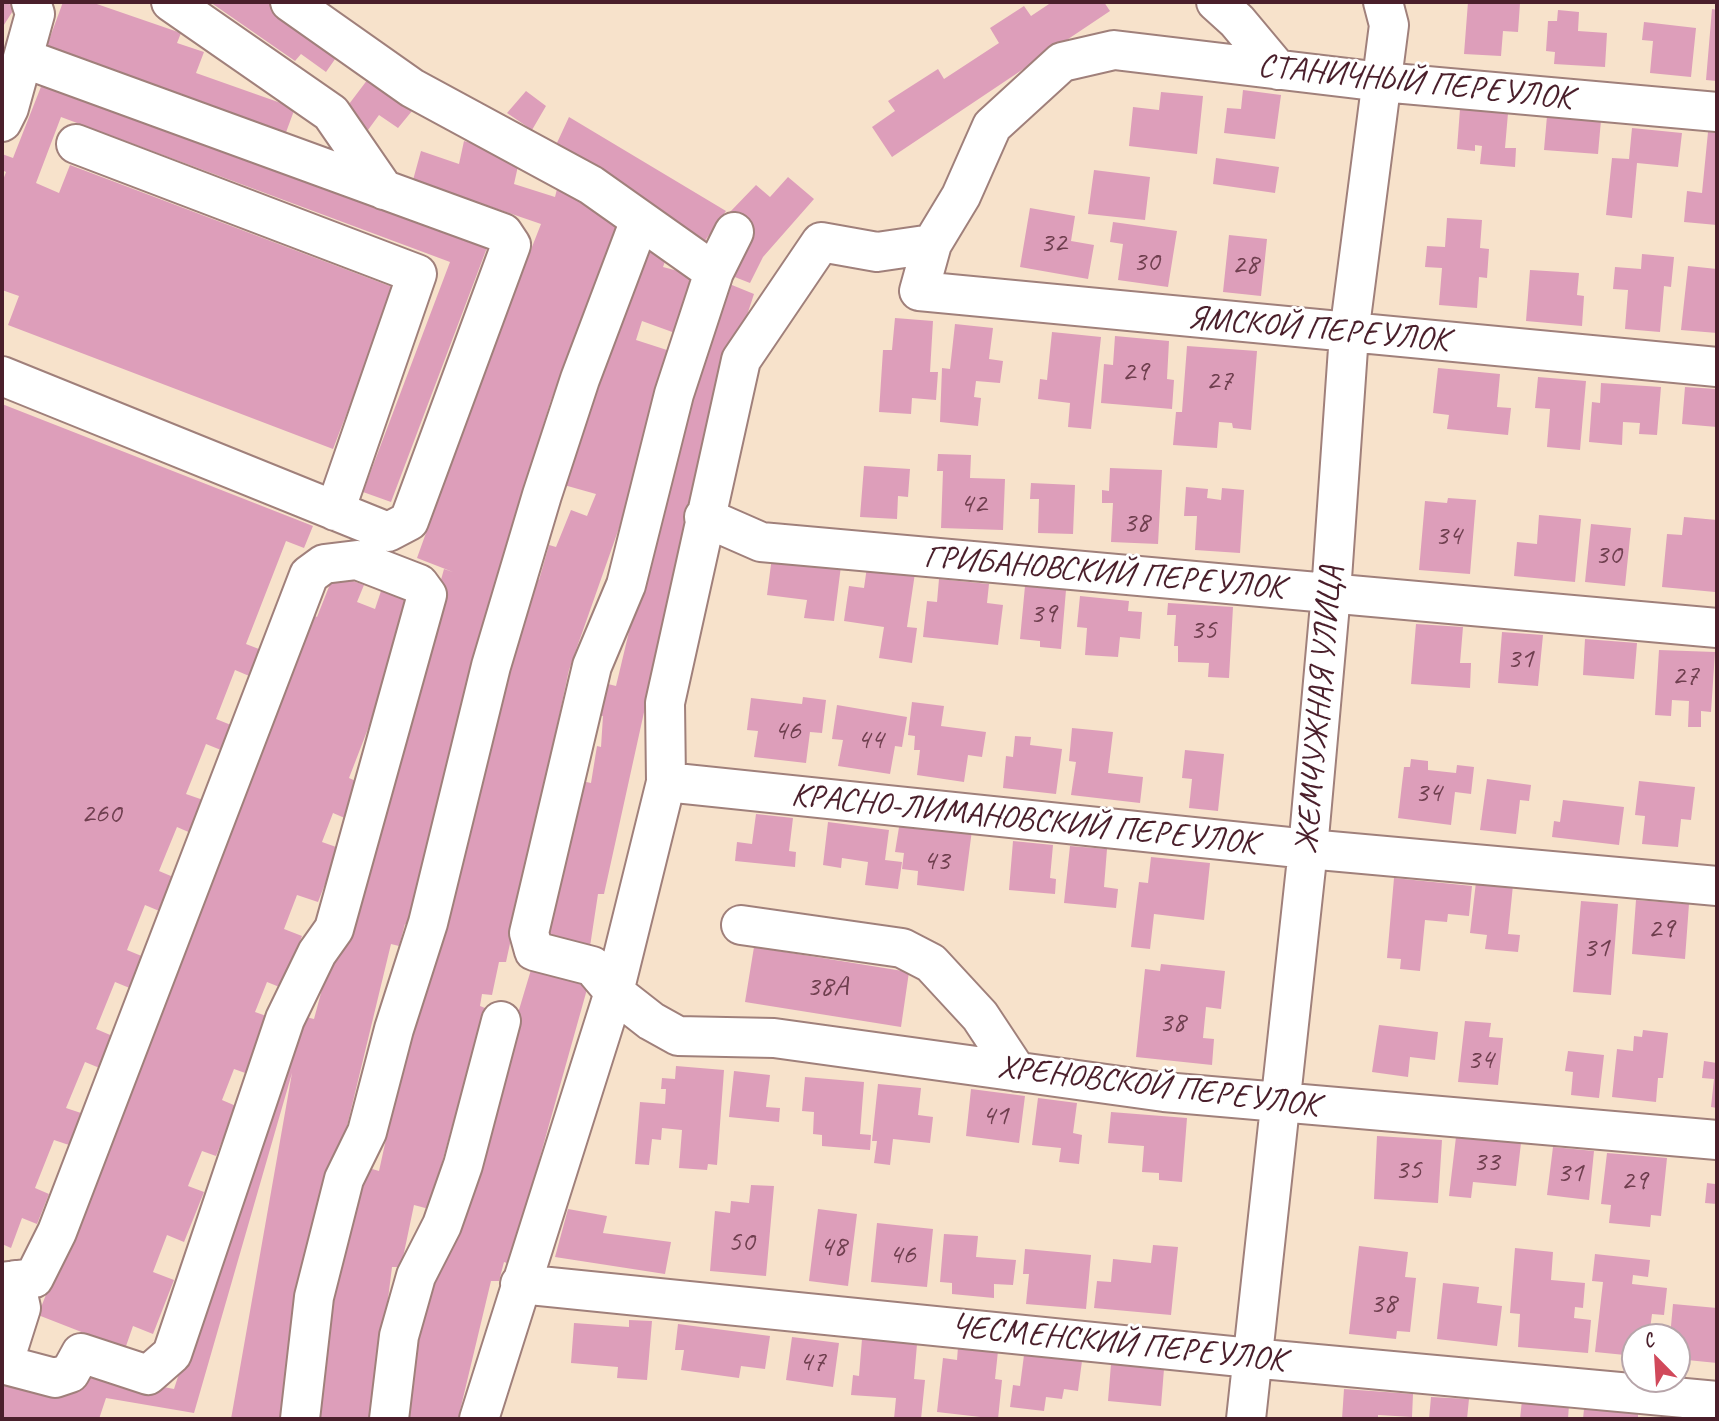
<!DOCTYPE html>
<html>
<head>
<meta charset="utf-8">
<style>
	body { margin:0 }
	#map { position:relative; width:1719px; height:1421px; overflow:hidden; background:#f7e2cb; font-family:Caveat,sans-serif }
	canvas { display:block }
	.frame { position:absolute; inset:0; border:4px solid #4a1f2b; pointer-events:none }
	.north { position:absolute; left:1621px; top:1323px; width:70px; height:70px; box-sizing:border-box; background:#fff; border:2px solid #b7a5aa; border-radius:50%; rotate:336deg; font-size:19px; font-weight:700; line-height:28px; text-align:center; color:#4a1f2b }
	.north::after { content:''; display:block; margin:auto; width:24px; height:32px; background:#d1495b; clip-path:polygon(50% 0,100% 100%,50% 72%,0 100%) }
</style>
</head>
<body>
<div id="map">
<canvas width="1719" height="1421"></canvas>
<div class="frame"></div>
<div class="north">С</div>
</div>
<script>
const c = document.querySelector('canvas').getContext('2d');
c.lineJoin = 'round';
function paint(path, color) { c.fillStyle = color; c.fill(path, 'evenodd'); }
const poly = rows => new Path2D(rows.map(r => 'M' + r).join(''));
function trace(path, color, width, dash) { c.strokeStyle = color; c.lineWidth = width; c.lineCap = dash ? 'butt' : 'round'; c.setLineDash(dash || []); c.stroke(path); }
function drawText(font, color, halo, rows, align = 'center') {
  c.font = font + ' Caveat,sans-serif'; c.lineWidth = 6; c.setLineDash([]); c.textBaseline = 'middle'; c.strokeStyle = halo; c.fillStyle = color; for (const [text, x, y, turn = 0] of rows) {
    c.save(); c.translate(x, y); c.rotate((+turn || 0) * Math.PI / 180); c.textAlign = isNaN(turn) ? turn : align; if (halo) c.strokeText(text, 0, 0); c.fillText(text, 0, 0); c.restore();
  }
}
const building = poly([
	[2,2,16,6,2,28],
	[63,2,91,2,181,33,177,43,204,52,196,73,295,108,285,135,45,51],
	[210,2,267,2,340,52,326,72,301,54,295,61],
	[1052,2,1104,2,1110,11,892,157,872,127,895,111,888,101,938,69,944,79,999,43,990,28,1024,6,1031,16],
	[1468,2,1520,3,1518,32,1503,31,1501,56,1464,54],
	[1712,9,1717,10,1717,81,1706,80],
	[1558,10,1579,12,1578,31,1607,33,1605,67,1554,64,1555,52,1546,51,1548,21,1557,21],
	[1644,22,1696,28,1691,77,1650,73,1653,41,1642,40],
	[44,79,488,245,391,502,363,492,450,262,61,117,36,183,59,193,70,165,395,288,333,449,8,325,19,296,2,290,2,183,6,172,2,170,2,154,13,158],
	[368,79,412,111,398,128,379,115,368,130,343,112],
	[1243,90,1281,95,1275,139,1224,133,1227,108,1241,109],
	[526,91,546,106,532,130,507,113],
	[1161,92,1203,96,1197,154,1129,146,1133,107,1159,110],
	[1460,109,1508,113,1505,148,1516,148,1515,167,1480,164,1482,146,1475,145,1475,151,1457,149],
	[1547,116,1601,120,1598,154,1544,150],
	[569,117,726,211,702,245,556,145],
	[1632,128,1682,133,1678,167,1637,163,1632,218,1606,215,1612,158,1629,159],
	[1708,132,1717,133,1717,225,1684,222,1687,191,1702,193],
	[464,141,520,157,514,184,555,197,558,185,619,220,550,403,469,671,454,732,459,734,412,928,405,924,399,946,391,944,334,1180,323,1178,287,1419,231,1419,292,1073,194,1413,106,1398,99,1419,2,1419,2,1381,74,1393,85,1372,174,1389,278,1067,298,1015,314,1019,336,937,342,937,444,569,453,572,417,558,490,354,541,224,413,180,421,151,459,164],
	[1216,158,1279,167,1275,193,1213,184],
	[1094,170,1150,177,1145,220,1088,214],
	[788,177,814,199,763,257,750,283,722,272,743,226,729,213,756,185,770,197],
	[1030,208,1075,216,1071,241,1094,245,1088,279,1020,267],
	[1447,218,1482,220,1480,248,1489,249,1487,278,1479,277,1477,308,1439,305,1442,268,1425,267,1427,246,1445,247],
	[1113,222,1177,231,1168,287,1118,280,1123,244,1110,242],
	[1229,235,1267,239,1261,296,1223,292],
	[645,241,669,250,663,267,693,275,675,333,642,321,636,340,670,351,619,528,569,670,506,962,499,962,492,995,482,994,480,1006,485,1008,429,1209,414,1205,401,1267,392,1267,373,1419,316,1419,335,1248,362,1166,379,1171,429,943,462,841,534,578,539,580,549,545,556,547,571,510,587,516,596,494,564,485],
	[1642,254,1674,257,1671,287,1664,286,1660,332,1625,329,1628,290,1613,289,1615,267,1641,269],
	[1688,266,1717,269,1717,333,1681,330],
	[1530,270,1579,273,1577,295,1584,296,1582,326,1526,321],
	[727,283,754,294,731,364,661,635,604,894,598,894,589,953,559,946,561,937,542,932,577,780,591,783,597,746,601,747,603,716,594,715,600,682,616,686,665,481],
	[895,318,933,321,930,372,938,372,936,400,912,398,911,414,879,412,883,350,892,350],
	[955,324,993,328,989,359,1003,361,1000,383,976,381,974,397,981,398,978,426,940,422,942,368,950,369],
	[1052,332,1101,337,1091,429,1068,427,1070,403,1038,399,1040,379,1047,380],
	[1115,336,1169,341,1167,379,1174,380,1172,409,1101,403,1104,364,1113,365],
	[1187,346,1257,351,1251,430,1233,428,1232,423,1219,422,1217,448,1173,445,1176,412,1182,412],
	[1438,368,1500,374,1497,407,1511,408,1508,435,1447,429,1449,415,1433,413],
	[1538,377,1586,381,1580,450,1547,447,1550,409,1535,408],
	[1601,383,1661,387,1657,435,1639,434,1640,423,1623,422,1622,445,1589,442,1592,402,1600,403],
	[1685,387,1717,389,1717,427,1682,424],
	[2,404,313,526,304,548,286,541,246,644,264,651,254,678,235,670,216,719,231,725,221,750,206,744,186,794,206,801,193,834,177,827,159,871,178,879,164,913,145,905,127,950,144,957,132,989,115,982,96,1029,115,1037,102,1069,85,1062,66,1108,81,1113,69,1145,54,1140,35,1188,49,1194,37,1224,22,1218,11,1248,2,1244],
	[938,454,971,455,970,478,1005,479,1003,530,941,528,943,471,937,471],
	[864,466,910,469,908,497,898,496,897,519,860,517],
	[1110,468,1162,470,1158,544,1111,542,1113,503,1102,503,1102,490,1109,491],
	[1031,483,1075,485,1073,534,1038,533,1039,499,1030,499],
	[1186,487,1208,489,1207,498,1221,500,1222,488,1244,490,1240,553,1195,550,1197,516,1184,516],
	[1448,498,1476,500,1470,574,1419,570,1425,501,1447,503],
	[1539,515,1581,519,1575,582,1514,576,1517,542,1537,544],
	[1684,517,1717,520,1715,592,1662,587,1667,534,1682,535],
	[1591,524,1631,528,1625,586,1585,582],
	[772,557,841,566,834,621,804,618,807,600,767,595],
	[867,567,915,573,907,627,917,628,912,663,879,658,884,627,844,621,849,586,864,588],
	[334,574,364,585,357,602,375,609,381,591,416,604,349,778,360,783,347,819,333,813,322,842,339,848,318,902,297,895,284,929,302,936,282,988,267,982,255,1012,272,1018,251,1075,234,1069,222,1100,236,1106,216,1156,202,1151,188,1186,204,1192,184,1242,167,1235,153,1272,174,1280,153,1334,133,1326,125,1349,38,1315,311,614,317,617],
	[939,579,989,584,987,603,1003,605,998,645,923,637,927,601,937,602],
	[1025,586,1066,590,1061,649,1040,647,1040,641,1020,639],
	[1080,596,1129,601,1128,611,1142,612,1140,639,1120,637,1118,657,1085,655,1087,628,1077,627],
	[1168,603,1233,607,1229,678,1208,677,1209,663,1178,662,1178,646,1174,646,1176,615,1167,615],
	[1416,624,1463,627,1460,663,1471,663,1470,688,1411,684],
	[1502,632,1543,635,1538,686,1498,683],
	[1585,639,1637,643,1634,679,1583,675],
	[1659,650,1715,652,1711,712,1701,711,1701,727,1688,727,1689,701,1672,700,1671,716,1655,715],
	[803,697,826,700,822,733,810,732,806,763,754,757,758,731,747,730,751,698,802,704],
	[912,702,944,706,941,726,986,732,982,757,968,755,964,782,917,775,920,750,914,750,915,736,908,735],
	[837,705,907,717,902,747,895,746,890,774,838,766,843,740,832,739],
	[1072,728,1113,732,1108,773,1143,777,1140,803,1071,795,1076,762,1069,761],
	[1015,736,1031,737,1030,745,1062,749,1056,794,1003,788,1006,756,1013,757],
	[1185,750,1224,754,1218,811,1189,808,1192,779,1182,778],
	[1411,759,1428,761,1428,770,1456,773,1457,765,1474,767,1471,794,1455,792,1451,825,1398,818,1404,767,1410,767],
	[1487,779,1531,785,1529,801,1520,800,1516,834,1480,830],
	[1639,781,1695,787,1691,820,1681,819,1678,847,1642,844,1645,816,1635,815],
	[1563,800,1624,807,1619,845,1552,837,1554,821,1560,822],
	[756,814,793,818,789,851,796,852,795,867,735,861,737,842,752,844],
	[900,821,972,830,964,891,917,885,918,871,902,869,904,853,895,852],
	[828,822,889,830,885,860,902,862,898,889,865,885,868,862,842,858,841,868,823,865],
	[1013,841,1053,845,1050,878,1056,879,1055,894,1009,890],
	[1070,846,1107,849,1104,887,1118,889,1116,908,1064,903],
	[1151,857,1210,863,1204,920,1154,914,1150,949,1131,947,1139,882,1148,883],
	[1394,878,1472,886,1469,916,1448,914,1447,922,1425,920,1420,971,1400,969,1401,959,1387,958],
	[1476,882,1513,885,1508,934,1520,935,1518,952,1485,949,1487,935,1470,933],
	[1636,900,1689,904,1685,959,1632,954],
	[1581,901,1618,904,1611,995,1573,992],
	[754,947,909,972,901,1027,745,1002],
	[533,963,591,975,510,1264,504,1262,499,1281,491,1281,458,1419,402,1419,417,1316,454,1227],
	[1161,964,1225,971,1221,1009,1206,1007,1203,1038,1214,1039,1212,1065,1136,1057,1145,969,1160,971],
	[1465,1021,1491,1023,1489,1037,1503,1038,1498,1085,1458,1082],
	[1379,1025,1438,1032,1435,1060,1410,1057,1408,1077,1372,1072],
	[1643,1030,1668,1033,1663,1078,1658,1078,1656,1102,1612,1097,1617,1049,1633,1051,1634,1036,1642,1037],
	[1568,1051,1604,1055,1599,1098,1571,1095,1573,1072,1565,1071],
	[1704,1061,1717,1063,1717,1108,1711,1107,1714,1079,1702,1078],
	[676,1066,724,1070,717,1165,708,1164,707,1170,679,1168,682,1130,662,1128,661,1140,652,1139,649,1165,635,1164,640,1102,665,1104,666,1089,661,1089,662,1078,675,1079],
	[734,1071,770,1075,766,1107,780,1108,779,1122,729,1117],
	[805,1077,864,1082,860,1134,871,1135,870,1150,822,1146,822,1135,813,1134,814,1112,802,1111],
	[878,1084,921,1088,918,1115,933,1117,930,1143,893,1139,890,1165,874,1163,877,1141,872,1141],
	[971,1089,1025,1096,1019,1143,966,1136],
	[1038,1098,1077,1103,1073,1133,1082,1135,1079,1164,1059,1162,1061,1148,1032,1145],
	[1111,1112,1187,1118,1182,1182,1159,1180,1159,1173,1142,1172,1144,1146,1108,1143],
	[1377,1136,1442,1140,1438,1203,1374,1199],
	[1456,1137,1521,1143,1516,1186,1473,1182,1471,1198,1449,1196],
	[1553,1147,1594,1151,1589,1200,1547,1195],
	[1607,1153,1667,1158,1661,1216,1651,1215,1650,1227,1609,1223,1611,1205,1601,1204],
	[1715,1175,1717,1204,1705,1203,1707,1183,1715,1184],
	[751,1185,774,1186,766,1276,710,1271,715,1211,730,1213,731,1201,749,1203],
	[568,1209,607,1216,603,1233,671,1242,665,1274,555,1257],
	[818,1209,857,1214,848,1286,809,1281],
	[877,1223,933,1229,927,1287,871,1282],
	[944,1234,978,1236,976,1257,1016,1260,1013,1285,994,1284,994,1298,952,1294,952,1283,940,1282],
	[1153,1245,1178,1247,1171,1315,1094,1308,1097,1281,1111,1282,1113,1259,1151,1263],
	[1359,1246,1408,1252,1405,1277,1416,1278,1410,1332,1397,1331,1396,1339,1349,1334],
	[1515,1248,1553,1252,1551,1280,1585,1283,1583,1308,1575,1307,1574,1318,1591,1320,1588,1353,1518,1347,1520,1314,1510,1313],
	[1025,1249,1091,1255,1086,1309,1026,1304,1029,1274,1023,1274],
	[1595,1254,1650,1260,1648,1277,1633,1275,1632,1284,1667,1288,1664,1315,1652,1314,1649,1337,1635,1337,1635,1356,1595,1352,1603,1282,1592,1281],
	[1443,1283,1479,1287,1477,1303,1502,1306,1497,1346,1437,1339],
	[1673,1304,1717,1308,1717,1363,1677,1359,1677,1337,1670,1337],
	[629,1320,652,1321,647,1380,617,1378,618,1367,571,1363,574,1323,629,1327],
	[678,1324,770,1336,765,1369,741,1366,739,1378,681,1370,684,1350,675,1350],
	[792,1337,839,1343,833,1387,786,1380],
	[862,1339,917,1344,914,1379,925,1380,921,1419,894,1419,896,1398,851,1395,853,1375,859,1376],
	[958,1347,998,1351,995,1379,1002,1380,998,1419,937,1412,943,1358,957,1360],
	[1024,1355,1082,1361,1078,1391,1064,1389,1062,1399,1046,1397,1044,1411,1010,1407,1013,1385,1020,1386],
	[1111,1364,1164,1369,1161,1406,1108,1401],
	[1344,1389,1413,1394,1412,1417,1378,1415,1378,1419,1342,1419],
	[1431,1397,1469,1399,1467,1419,1429,1419],
	[1522,1400,1569,1405,1568,1419,1520,1419],
	[1584,1409,1638,1412,1638,1419,1583,1419]
]);
const minor = poly([
	[171,2,331,113,384,190],
	[290,2,412,88,591,185,714,272],
	[1216,2,1237,21,1278,70],
	[1717,112,1382,82,1114,50,1062,62,992,126,961,196,932,244,919,291,1717,367],
	[2,122,9,108,35,14,31,2],
	[76,144,417,274,335,511],
	[734,232,714,272,674,394,626,585,592,666,529,933,534,951,592,966,614,992,651,1021,678,1036,774,1038,1164,1092,1717,1140],
	[2,376,388,532,409,521,511,245,503,233,23,58],
	[704,517,761,542,1717,628],
	[666,782,1308,849,1717,886],
	[741,925,902,948,931,963,980,1016,1017,1072],
	[2,1282,34,1278,57,1232,309,575,324,564,357,560,419,584,427,595,334,929,317,953,285,1019,172,1354,148,1375,81,1353,70,1373,55,1378,2,1364],
	[520,1284,1251,1358,1717,1401],
	[3,1365,21,1308,15,1280],
	[300,1419,314,1297,344,1179,367,1132,394,1029,428,923,491,666,542,495,580,379,640,220],
	[389,1419,399,1336,416,1276,442,1225,463,1165,501,1021],
	[479,1419,614,992,666,782,665,703,741,360,821,242,877,252,932,244],
	[1246,1419,1308,849,1331,593,1349,334,1389,25,1383,2]
]);
const numberNames = [
	["32",1053,243],
	["30",1146,262],
	["28",1245,265],
	["29",1135,372],
	["27",1219,381],
	["42",973,504],
	["38",1136,523],
	["34",1448,536],
	["30",1608,555],
	["39",1043,614],
	["35",1203,630],
	["31",1520,659],
	["27",1685,676],
	["46",787,731],
	["44",870,740],
	["34",1428,793],
	["260",101,814],
	["43",936,861],
	["29",1661,929],
	["31",1596,948],
	["38А",827,987],
	["38",1172,1023],
	["34",1480,1060],
	["41",995,1116],
	["33",1486,1162],
	["35",1408,1170],
	["31",1570,1173],
	["29",1634,1181],
	["50",741,1242],
	["48",833,1247],
	["46",902,1255],
	["38",1383,1304],
	["47",812,1362]
];
const streetNames = [
	["СТАНИЧНЫЙ ПЕРЕУЛОК",1415,83,6],
	["ЯМСКОЙ ПЕРЕУЛОК",1318,330,5],
	["ГРИБАНОВСКИЙ ПЕРЕУЛОК",1104,573,5],
	["ЖЕМЧУЖНАЯ УЛИЦА",1320,710,-85],
	["КРАСНО-ЛИМАНОВСКИЙ ПЕРЕУЛОК",1024,820,6],
	["ХРЕНОВСКОЙ ПЕРЕУЛОК",1158,1087,7],
	["ЧЕСМЕНСКИЙ ПЕРЕУЛОК",1118,1344,6]
];
paint(building, '#dd9eba');
trace(minor, '#a0807b', 42);
trace(minor, '#fff', 38);
drawText('30px', '#6f3f4f', null, numberNames);
drawText('33px', '#4a1f2b', '#fff', streetNames);
</script>
</body>
</html>
